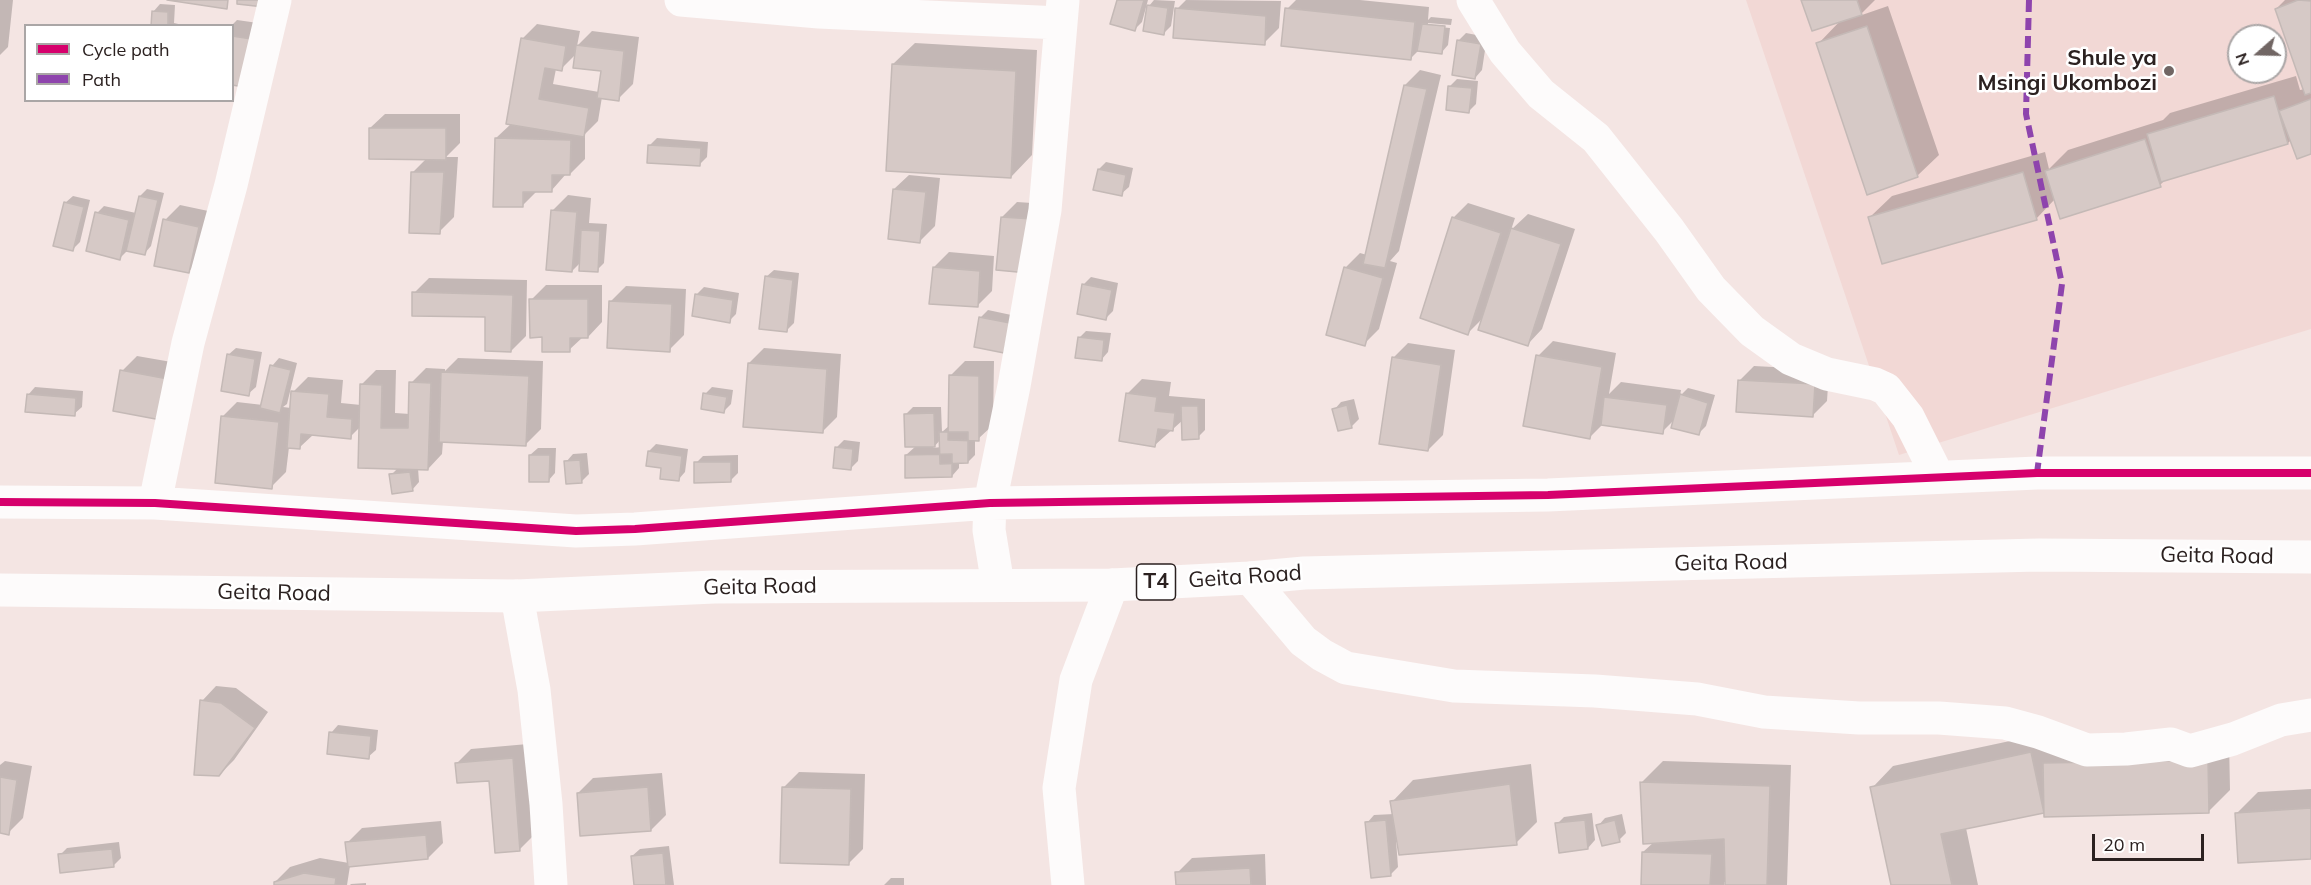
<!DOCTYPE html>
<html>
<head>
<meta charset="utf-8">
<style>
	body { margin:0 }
	#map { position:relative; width:2311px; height:885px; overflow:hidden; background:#f4e5e3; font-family:Mulish,sans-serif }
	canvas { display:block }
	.legend { position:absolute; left:24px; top:24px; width:210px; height:78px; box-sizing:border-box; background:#fff; border:2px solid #aaa6a6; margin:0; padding:8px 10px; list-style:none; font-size:18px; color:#2b2120 }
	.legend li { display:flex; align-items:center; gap:12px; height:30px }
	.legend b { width:30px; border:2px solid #aaa6a6 }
	.north { position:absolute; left:2227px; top:24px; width:60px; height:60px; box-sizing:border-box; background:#fff; border:2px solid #aaa6a6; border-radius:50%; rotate:250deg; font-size:16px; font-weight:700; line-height:24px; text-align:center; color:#2b2120 }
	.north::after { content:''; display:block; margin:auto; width:21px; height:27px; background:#716664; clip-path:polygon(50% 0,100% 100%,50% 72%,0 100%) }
	.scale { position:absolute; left:2092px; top:834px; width:112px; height:27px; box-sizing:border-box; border:3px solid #2b2120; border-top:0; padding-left:8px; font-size:18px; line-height:21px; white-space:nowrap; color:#2b2120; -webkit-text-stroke:4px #fff; paint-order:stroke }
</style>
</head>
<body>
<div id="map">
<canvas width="2311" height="885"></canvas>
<ul class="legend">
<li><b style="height:8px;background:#d6006c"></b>Cycle path</li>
<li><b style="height:8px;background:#8e44ad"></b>Path</li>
</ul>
<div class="north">N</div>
<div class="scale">20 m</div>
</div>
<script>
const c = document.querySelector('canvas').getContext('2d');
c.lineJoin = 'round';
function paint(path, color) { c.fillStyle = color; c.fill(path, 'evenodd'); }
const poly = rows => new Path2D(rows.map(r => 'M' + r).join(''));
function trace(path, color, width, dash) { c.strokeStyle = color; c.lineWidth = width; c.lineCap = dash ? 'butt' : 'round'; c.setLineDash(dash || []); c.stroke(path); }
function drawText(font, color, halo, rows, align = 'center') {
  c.font = font + ' Mulish,sans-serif'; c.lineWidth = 5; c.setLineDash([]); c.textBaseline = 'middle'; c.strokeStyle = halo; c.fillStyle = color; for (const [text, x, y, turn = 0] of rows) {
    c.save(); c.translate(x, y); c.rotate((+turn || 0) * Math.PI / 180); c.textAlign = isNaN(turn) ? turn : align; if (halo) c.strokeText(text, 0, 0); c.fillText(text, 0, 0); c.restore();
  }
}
const built = poly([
	[1746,0,2311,0,2311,329,1899,455],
	[2239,36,2275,36,2275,72,2239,72]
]);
const shadow = poly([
	[0,0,13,0,8,47,0,55],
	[1118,0,1148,0,1142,22,1135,29],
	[1154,0,1175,1,1171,26,1164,33,1149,6],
	[1186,0,1281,1,1279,28,1264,43,1177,9],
	[1296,0,1360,0,1429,7,1428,20,1431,17,1452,19,1451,25,1428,23,1428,26,1450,28,1448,45,1441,53,1419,50,1411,58,1287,9],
	[1803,0,1875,0,1859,16,1888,6,1939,155,1917,176,1818,44,1841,20],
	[2285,0,2311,0,2311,152,2291,140,2288,143,2166,179,2160,185,2055,199,2036,219,1870,217,1892,196,2045,152,2049,169,2068,150,2163,120,2170,113,2296,76,2300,90,2305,89,2276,9],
	[160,4,175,5,174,23,187,26,153,26,153,12],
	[237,20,272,25,232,83,231,26],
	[537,24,580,31,577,46,592,31,639,37,633,84,618,99,602,97,598,121,585,134,585,159,570,174,566,174,551,191,537,191,522,206,496,138,512,123,522,39],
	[576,54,602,70,599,92,553,84,556,69,561,69],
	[1466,33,1487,37,1482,70,1475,78,1459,40],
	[915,43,1037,50,1032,155,1011,177,893,64],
	[1420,70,1441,75,1399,251,1390,261,1397,263,1379,329,1364,344,1345,268,1360,253,1367,255,1405,85],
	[1457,79,1478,81,1476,104,1468,112,1450,86],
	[385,114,460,114,460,143,446,157,458,157,454,217,439,232,413,172,427,158,370,128],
	[657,138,708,142,707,157,699,165,649,146],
	[1106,162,1133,168,1129,187,1121,194,1099,169],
	[909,175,940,178,935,226,920,241,894,189],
	[147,189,164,193,151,246,144,254,128,250,120,258,97,213,104,206,136,213,140,196],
	[568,195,591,198,589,223,607,224,604,263,597,270,581,262,572,271,553,210],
	[73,196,90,200,80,242,73,249,65,203],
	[1017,202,1047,204,1027,272,1002,217],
	[1468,203,1515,218,1511,230,1528,214,1575,229,1542,329,1528,344,1484,317,1468,333,1453,218],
	[180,205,213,212,203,257,188,272,165,220],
	[949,252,994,256,992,291,977,306,934,267],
	[774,270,799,273,794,323,786,331,766,277],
	[1091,277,1118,283,1113,311,1106,318,1083,285],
	[429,278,527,280,526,336,511,351,487,316,414,293],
	[546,285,602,285,602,322,588,337,583,337,569,350,543,336,531,300],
	[626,286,686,289,684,335,669,350,611,301],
	[704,287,739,293,736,314,729,321,696,295],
	[988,310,1016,316,1010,344,981,317],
	[1086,331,1111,333,1108,352,1101,360,1079,338],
	[1553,341,1616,353,1609,394,1621,382,1681,390,1680,396,1688,388,1715,395,1706,426,1699,433,1674,420,1662,432,1603,424,1589,438,1538,356],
	[1408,343,1455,350,1443,435,1428,450,1393,358],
	[236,348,262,352,256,387,248,394,228,355],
	[764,348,841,354,837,417,822,432,749,363],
	[137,356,183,364,175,403,122,371],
	[279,358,297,363,287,404,283,407,291,408,293,392,308,377,343,380,341,403,361,405,361,385,376,370,396,370,395,413,410,414,411,383,426,368,445,369,445,371,458,358,543,361,541,429,526,444,443,441,442,454,428,469,418,468,419,482,412,490,391,475,398,468,360,427,350,437,314,434,300,447,289,447,286,472,271,487,222,417,237,402,263,405,272,366],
	[965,361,994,361,993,425,978,439,975,439,975,455,968,462,959,462,959,468,952,476,906,455,916,446,906,414,913,407,941,407,942,432,950,425,950,376],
	[941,439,941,447,933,448],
	[1754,366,1829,370,1827,401,1812,416,1739,381],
	[1142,379,1171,382,1169,396,1205,399,1205,430,1198,437,1183,420,1155,445,1127,394],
	[35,387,83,391,82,407,74,414,28,395],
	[712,387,733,390,731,404,724,411,705,394],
	[1354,399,1359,419,1352,426,1334,410,1341,402],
	[844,440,860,442,858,461,850,469,836,448],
	[656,444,688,449,685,472,678,480,649,451],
	[538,448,556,448,555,473,548,481,530,455],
	[587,453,589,474,581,482,566,462,573,454],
	[738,455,738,473,730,481,696,463,703,456],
	[216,686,236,688,268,712,234,760,219,775,202,701],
	[338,725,378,730,376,750,368,757,331,733],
	[2052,732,2057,752,2229,739,2230,790,2208,812,2045,811,1966,828,1978,885,1893,885,1872,788,1893,766],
	[528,744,535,834,520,849,490,779,456,764,471,749],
	[5,761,32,766,23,818,8,833,0,832,0,765],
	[1663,761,1791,765,1787,885,1727,885,1727,882,1724,882,1724,885,1643,885,1643,852,1654,842,1642,782],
	[1531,764,1537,822,1516,843,1396,840,1398,867,1391,874,1367,823,1374,815,1394,814,1392,802,1413,780],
	[799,772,865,774,863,849,848,864,784,787],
	[662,773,666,815,651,830,578,793,593,778],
	[2311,789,2311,857,2237,813,2258,792],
	[1592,813,1595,840,1588,848,1557,824,1564,817],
	[1622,814,1626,833,1619,840,1598,826,1605,818],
	[441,821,443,843,428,858,350,866,347,885,275,885,275,882,290,867,320,858,349,863,347,843,362,828],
	[119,842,121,858,114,865,60,855,67,848],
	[669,846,674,885,635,885,632,856,640,849],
	[1265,854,1266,885,1178,885,1177,873,1192,858],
	[891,878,904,878,904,885,884,885],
	[366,883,366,885,350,885,351,884]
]);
const building = poly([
	[167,0,228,0,227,9,167,0],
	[237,0,265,0,264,7,237,4,237,0],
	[1117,0,1144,0,1135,31,1110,24,1117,0],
	[1801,0,1857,0,1862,15,1812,31,1801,0],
	[2298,0,2311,1,2311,93,2305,95,2275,9,2298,0],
	[1147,5,1168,8,1164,35,1143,31,1147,5],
	[1175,8,1266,16,1265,45,1173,38,1175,8],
	[1285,8,1415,22,1411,60,1281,46,1285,8],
	[152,11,168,12,168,26,151,26,152,11],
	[1422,24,1445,26,1442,54,1417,51,1422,24],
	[1867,26,1918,177,1867,195,1816,43,1867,26],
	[232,36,258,40,250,88,232,85,232,36],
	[521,38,566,46,562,71,545,68,539,99,589,108,584,137,506,124,521,38],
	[1457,40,1481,44,1475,79,1452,75,1457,40],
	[576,45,624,51,619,101,597,98,601,71,573,68,576,45],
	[892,64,1016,71,1011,178,886,171,892,64],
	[1404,85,1427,89,1385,268,1363,264,1404,85],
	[1448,86,1472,88,1469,113,1446,110,1448,86],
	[2274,96,2288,144,2161,182,2147,134,2274,96],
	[2311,99,2311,154,2297,159,2279,111,2311,99],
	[369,128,446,128,446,160,369,159,369,128],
	[495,138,571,140,570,175,552,175,552,192,523,192,523,207,493,207,495,138],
	[2145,139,2161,187,2060,219,2045,171,2145,139],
	[648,145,701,148,700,166,647,163,648,145],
	[1098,169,1126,175,1122,196,1093,190,1098,169],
	[411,172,444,172,440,234,409,233,411,172],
	[2023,172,2037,220,1882,264,1868,217,2023,172],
	[893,189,926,192,920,243,888,239,893,189],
	[139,196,158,200,145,255,126,251,139,196],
	[64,202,84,207,73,251,53,246,64,202],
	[551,210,577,212,572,272,546,270,551,210],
	[95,212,129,220,120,260,86,251,95,212],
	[1001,217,1033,219,1028,273,996,270,1001,217],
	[1452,217,1501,233,1468,335,1420,318,1452,217],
	[163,219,199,227,189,273,154,266,163,219],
	[1511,228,1561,244,1528,346,1478,330,1511,228],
	[581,230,600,231,598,272,579,271,581,230],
	[933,267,980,271,978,307,929,304,933,267],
	[1344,267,1383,278,1365,346,1326,335,1344,267],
	[765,276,793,280,787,332,759,329,765,276],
	[1082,284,1112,290,1106,320,1077,314,1082,284],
	[412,292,513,295,511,352,485,351,485,317,412,316,412,292],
	[695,294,733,300,730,323,692,316,695,294],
	[529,299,588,299,588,338,570,338,570,352,542,352,542,337,530,338,529,299],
	[609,301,672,304,670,352,607,348,609,301],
	[979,317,1010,323,1004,353,974,347,979,317],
	[1078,337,1104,340,1102,361,1075,358,1078,337],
	[227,354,255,359,249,396,221,391,227,354],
	[1536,355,1602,367,1590,439,1523,426,1536,355],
	[1392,357,1441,365,1428,451,1379,444,1392,357],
	[748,363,827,369,823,433,743,427,748,363],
	[270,365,291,370,280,413,260,408,270,365],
	[120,370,168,379,161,420,113,411,120,370],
	[441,372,529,376,526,446,439,442,441,372],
	[949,375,979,376,979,441,948,440,949,375],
	[1738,380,1815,384,1813,417,1736,412,1738,380],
	[409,382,431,383,428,470,358,468,360,384,382,385,381,428,408,428,409,382],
	[291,391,329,394,327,417,352,419,351,439,301,434,300,449,287,448,291,391],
	[703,393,727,397,724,413,701,409,703,393],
	[1126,393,1157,397,1155,411,1175,413,1173,431,1158,429,1155,447,1119,441,1126,393],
	[27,394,76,398,75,416,25,412,27,394],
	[1680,394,1708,403,1699,435,1671,428,1680,394],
	[1604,397,1667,405,1663,434,1601,425,1604,397],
	[1347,405,1352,428,1338,431,1332,409,1347,405],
	[1181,406,1198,406,1199,439,1182,440,1181,406],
	[934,413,935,447,905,447,904,414,934,413],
	[221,416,279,422,272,489,215,483,221,416],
	[939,432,968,432,968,463,940,464,939,432],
	[835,447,853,449,851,470,833,468,835,447],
	[648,451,682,456,679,481,660,479,661,468,646,466,648,451],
	[952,454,952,477,905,478,905,455,952,454],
	[529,455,550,455,549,482,529,482,529,455],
	[580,460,582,483,566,484,564,461,580,460],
	[694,462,731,462,731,482,694,483,694,462],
	[410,472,413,491,392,494,389,474,410,472],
	[200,700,221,703,255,728,219,776,194,775,200,700],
	[329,732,371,736,369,759,327,754,329,732],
	[2031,752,2044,813,1941,834,1952,885,1891,885,1870,787,2031,752],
	[513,758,520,851,495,853,489,781,457,783,455,763,513,758],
	[2208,760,2209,813,2044,817,2043,763,2208,760],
	[0,777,17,780,9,835,0,833,0,777],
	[1640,782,1770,786,1767,885,1725,885,1724,839,1643,844,1640,782],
	[1510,784,1517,845,1399,855,1390,801,1510,784],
	[648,787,651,831,580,836,577,793,648,787],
	[782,787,851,789,849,865,780,863,782,787],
	[2311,808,2311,859,2238,863,2235,813,2311,808],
	[1386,820,1391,876,1371,878,1365,822,1386,820],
	[1585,820,1588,849,1559,853,1555,823,1585,820],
	[1615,820,1620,842,1602,846,1596,825,1615,820],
	[426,835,428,859,348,867,345,842,426,835],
	[112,849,114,867,60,873,58,854,112,849],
	[1642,852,1712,854,1710,885,1641,885,1642,852],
	[663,853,666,885,634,885,631,856,663,853],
	[1250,868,1251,885,1176,885,1175,872,1250,868],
	[304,873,336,878,335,885,274,885,274,882,304,873]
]);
const minor = poly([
	[681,0,819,12,1060,23],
	[1473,0,1505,52,1541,94,1596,138,1669,230,1711,289,1752,331,1791,359,1827,374,1875,384,1886,389,1908,417,1938,477],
	[0,502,155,503,576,531,635,529,990,503,1548,495,2037,473,2311,473],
	[155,503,188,343,231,185,275,0],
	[1250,578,1303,641,1322,655,1346,668,1454,686,1595,691,1697,699,1764,712,1859,718,1939,718,2005,723,2038,732,2087,750,2126,749,2171,744,2190,751,2233,739,2281,720,2311,715],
	[998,585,989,530,990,503,1014,386,1045,210,1063,0],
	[517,596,534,690,546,804,551,885],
	[1068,885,1059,788,1076,680,1112,585]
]);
const trunk = poly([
	[0,590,517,596,714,587,1112,585,1250,578,1304,573,2039,555,2311,557]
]);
const quiet = poly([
	[2029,0,2026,114,2062,284,2037,473]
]);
const cycleway = poly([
	[0,502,155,503,576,531,635,529,990,503,1548,495,2037,473,2311,473]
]);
const markers = [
	[2169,71,6,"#716664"]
];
const shields = [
	[1156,582,39]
];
const shieldNames = [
	["T4",1156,582]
];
const poiNames = [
	["Shule ya",2157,58],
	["Msingi Ukombozi",2157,83]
];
const streetNames = [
	["Geita Road",2217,556,1],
	["Geita Road",1731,563,-1],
	["Geita Road",1245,577,-4],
	["Geita Road",760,587,-1],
	["Geita Road",274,593,1]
];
paint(built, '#f2d8d5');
paint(shadow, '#0003');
paint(building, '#d6c9c6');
trace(building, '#c4b9b6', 1.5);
trace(minor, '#fdfbfb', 33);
trace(trunk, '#fdfbfb', 33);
trace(quiet, '#8e44ad', 6, [12, 6]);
trace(cycleway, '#d6006c', 8);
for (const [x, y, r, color] of markers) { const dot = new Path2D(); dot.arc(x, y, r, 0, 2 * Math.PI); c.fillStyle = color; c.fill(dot); trace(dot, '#fff', 2); }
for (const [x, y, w] of shields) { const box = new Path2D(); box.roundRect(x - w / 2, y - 18, w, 36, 4.5); c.fillStyle = '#fff'; c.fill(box); trace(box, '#2b2120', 1.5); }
drawText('bold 21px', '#2b2120', null, shieldNames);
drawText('bold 22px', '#2b2120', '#fff', poiNames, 'right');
drawText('22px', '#2b2120', '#fff', streetNames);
</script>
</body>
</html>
